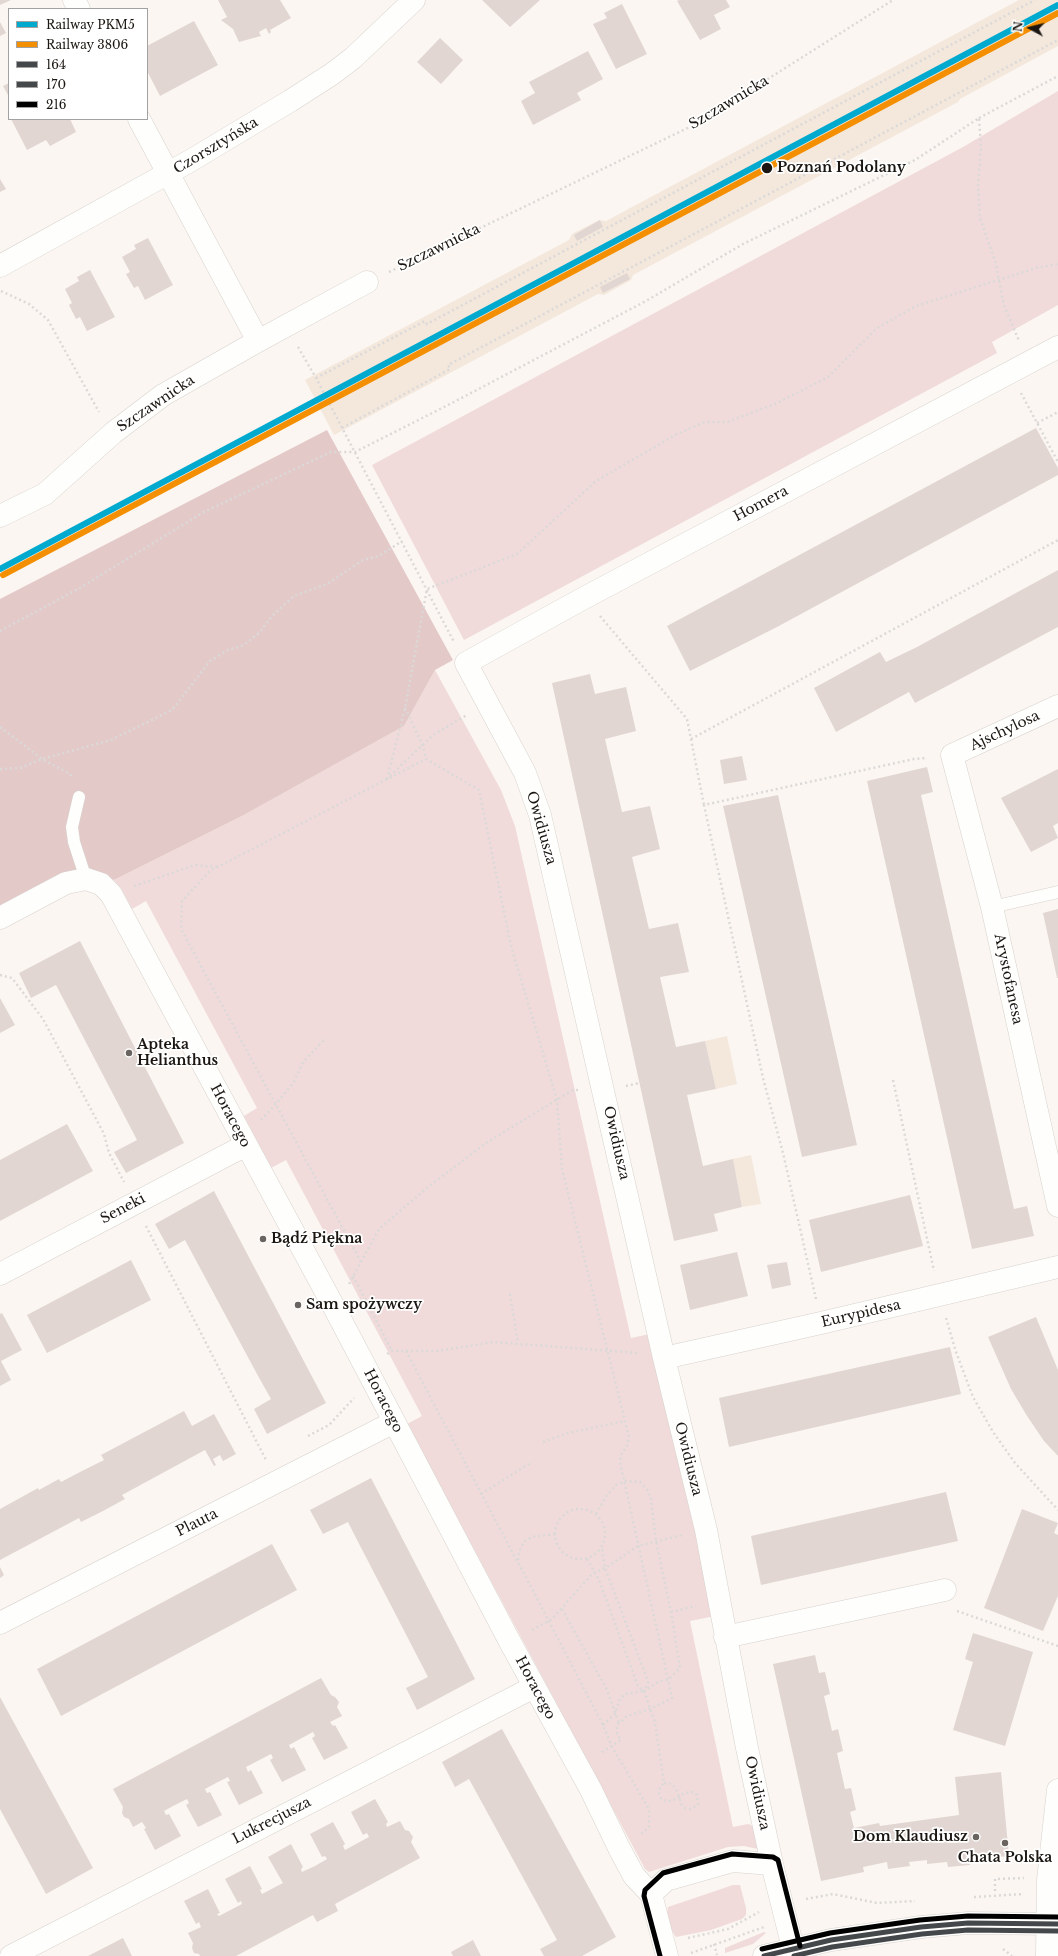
<!DOCTYPE html>
<html>
<head>
<meta charset="utf-8">
<style>
	body { margin:0 }
	#map { position:relative; width:1058px; height:1956px; overflow:hidden; background:#fbf6f1; font-family:"Libre Baskerville",serif }
	canvas { display:block }
	.legend { position:absolute; left:8px; top:8px; width:140px; height:112px; box-sizing:border-box; background:#fff; border:1px solid #a4a2a0; margin:0; padding:5px 7px; list-style:none; font-size:12px; color:#1b1611 }
	.legend li { display:flex; align-items:center; gap:8px; height:20px }
	.legend b { width:20px; border:1px solid #a4a2a0 }
	.north { position:absolute; left:1010px; top:8px; width:40px; height:40px; -webkit-text-stroke:3px #fff; paint-order:stroke; rotate:277deg; font-size:11px; font-weight:700; line-height:16px; text-align:center; color:#1b1611 }
	.north::after { content:''; display:block; margin:auto; width:14px; height:18px; background:#1b1611; clip-path:polygon(50% 0,100% 100%,50% 72%,0 100%) }
</style>
</head>
<body>
<div id="map">
<canvas width="1058" height="1956"></canvas>
<ul class="legend">
<li><b style="height:5px;background:#00a9ce"></b>Railway PKM5</li>
<li><b style="height:5px;background:#f48f01"></b>Railway 3806</li>
<li><b style="height:5px;background:#45484a"></b>164</li>
<li><b style="height:5px;background:#45484a"></b>170</li>
<li><b style="height:5px;background:#000"></b>216</li>
</ul>
<div class="north">N</div>
</div>
<script>
const c = document.querySelector('canvas').getContext('2d');
c.lineJoin = 'round';
function paint(path, color) { c.fillStyle = color; c.fill(path, 'evenodd'); }
const poly = rows => new Path2D(rows.map(r => 'M' + r).join(''));
function trace(path, color, width, dash) { c.strokeStyle = color; c.lineWidth = width; c.lineCap = dash ? 'butt' : 'round'; c.setLineDash(dash || []); c.stroke(path); }
function drawText(font, color, halo, rows, align = 'center') {
  c.font = font + ' "Libre Baskerville",serif'; c.lineWidth = 3.5; c.setLineDash([]); c.textBaseline = 'middle'; c.strokeStyle = halo; c.fillStyle = color; for (const [text, x, y, turn = 0] of rows) {
    c.save(); c.translate(x, y); c.rotate((+turn || 0) * Math.PI / 180); c.textAlign = isNaN(turn) ? turn : align; if (halo) c.strokeText(text, 0, 0); c.fillText(text, 0, 0); c.restore();
  }
}
const built = poly([
	[1019,0,1058,0,1058,46,960,99,958,102,633,275,631,280,604,295,598,294,334,435,305,380,569,240,572,234,599,220,606,221],
	[727,1036,737,1084,716,1089,705,1041],
	[751,1155,761,1204,742,1207,733,1159]
]);
const green = poly([
	[1058,91,1058,305,992,342,997,353,464,640,372,465,963,147],
	[435,670,501,790,515,826,631,1338,650,1334,715,1616,690,1621,733,1827,748,1824,753,1826,758,1849,744,1846,728,1847,649,1872,645,1869,407,1424,422,1416,286,1160,271,1168,244,1116,257,1108,146,901,132,909,121,888,114,880,244,815,404,726],
	[733,1885,740,1885,746,1908,746,1915,742,1919,711,1930,676,1937,669,1926,667,1913,668,1907],
	[764,1932,766,1933,753,1944,725,1953,725,1948]
]);
const forest = poly([
	[327,430,453,660,435,670,404,726,244,815,114,880,101,873,0,906,0,599]
]);
const building = poly([
	[0,0,11,0,0,5],
	[218,0,280,0,291,18,270,30,271,32,269,34,266,28,259,32,261,36,239,42,233,29,221,20,227,17],
	[482,0,540,0,510,27],
	[679,0,726,0,730,7,714,15,721,29,700,40,677,1],
	[622,4,647,54,616,69,593,24,607,18,604,13],
	[194,21,218,65,160,96,147,71,147,46],
	[0,22,6,33,0,36],
	[440,38,463,60,441,84,417,62],
	[588,51,603,79,577,93,581,100,533,125,521,101,535,93,529,82],
	[9,83,9,97,3,86],
	[11,119,70,119,76,132,50,146,46,140,27,150],
	[0,179,6,189,0,192],
	[600,220,603,227,577,241,574,235],
	[148,238,173,285,145,300,138,286,134,288,126,274,130,272,122,257,136,249,134,245],
	[90,270,115,317,87,331,80,317,76,319,69,305,72,303,65,289,79,281,77,277],
	[627,273,630,279,603,293,600,287],
	[1036,428,1058,468,1058,475,777,627,690,671,667,626],
	[1058,570,1058,627,915,703,909,692,836,732,814,688,880,652,886,662,917,647],
	[590,674,595,694,626,687,636,731,605,739,622,812,650,806,660,849,632,857,649,929,678,923,689,972,660,977,676,1047,705,1041,716,1089,687,1095,703,1166,733,1159,742,1207,714,1214,718,1231,674,1241,552,683],
	[742,756,747,780,724,784,720,760],
	[927,767,933,792,921,795,1004,1165,1014,1209,1027,1206,1034,1236,972,1249,867,781],
	[1058,769,1058,823,1053,826,1058,838,1031,852,1001,798],
	[778,795,857,1145,802,1157,723,806],
	[1058,909,1058,978,1057,978,1043,913],
	[80,941,184,1143,126,1173,114,1152,137,1140,56,985,31,998,19,973],
	[0,998,15,1025,0,1033],
	[67,1124,93,1171,0,1221,0,1160],
	[214,1191,326,1403,267,1434,254,1409,271,1399,257,1374,185,1240,169,1249,155,1224],
	[910,1195,923,1246,821,1272,809,1220],
	[737,1252,748,1296,690,1310,680,1265],
	[131,1260,151,1300,47,1353,27,1315],
	[787,1262,791,1285,772,1289,767,1265],
	[2,1313,22,1350,1,1361,11,1380,0,1386,0,1314],
	[1036,1317,1058,1370,1058,1456,1044,1441,1027,1416,1011,1389,988,1337],
	[950,1347,961,1394,729,1447,719,1398],
	[184,1411,192,1426,214,1414,236,1454,223,1461,220,1455,213,1459,216,1465,214,1466,205,1450,122,1495,125,1499,103,1511,81,1522,79,1518,0,1560,0,1509,38,1488,39,1490,59,1479,61,1482,82,1471,104,1460,101,1455],
	[371,1478,475,1679,417,1710,406,1688,428,1677,354,1534,348,1522,323,1534,310,1510],
	[946,1492,958,1541,761,1585,751,1536],
	[1022,1509,1058,1523,1054,1533,1058,1535,1058,1596,1043,1631,984,1608],
	[272,1544,297,1590,61,1716,37,1669],
	[0,1567,4,1575,0,1578],
	[973,1633,1033,1652,1005,1746,953,1730,973,1662,965,1659],
	[815,1655,819,1673,825,1672,830,1694,824,1696,832,1731,838,1729,843,1751,837,1753,845,1789,851,1788,856,1810,850,1812,854,1828,879,1823,880,1826,959,1815,955,1777,1001,1772,1009,1856,969,1860,970,1865,948,1867,947,1862,927,1864,927,1860,909,1862,910,1866,888,1869,887,1862,863,1867,864,1872,821,1881,773,1664],
	[321,1678,331,1695,335,1697,339,1702,337,1707,342,1716,330,1722,333,1726,335,1725,348,1748,324,1760,312,1738,315,1736,313,1732,289,1745,291,1749,294,1747,306,1770,282,1782,270,1760,273,1758,271,1754,246,1767,248,1772,251,1770,263,1793,239,1805,227,1782,230,1781,228,1777,216,1783,205,1789,207,1793,210,1792,222,1815,198,1827,186,1805,189,1803,187,1799,175,1805,164,1811,166,1815,169,1814,181,1836,155,1850,144,1829,146,1828,142,1822,133,1827,129,1819,124,1817,122,1813,123,1807,113,1789],
	[0,1697,93,1868,46,1894,0,1809],
	[502,1729,616,1937,582,1956,544,1956,540,1949,557,1940,469,1779,455,1787,442,1762],
	[375,1799,388,1822,386,1824,387,1827,400,1821,405,1830,409,1831,413,1837,411,1842,420,1858,335,1904,338,1911,317,1922,313,1915,236,1956,200,1956,199,1954,194,1953,192,1948,193,1943,188,1933,201,1927,199,1922,196,1924,184,1901,208,1889,220,1913,217,1914,219,1916,242,1904,241,1901,238,1903,225,1879,250,1866,262,1889,260,1890,262,1894,283,1883,268,1857,291,1844,303,1867,301,1869,302,1872,315,1866,327,1859,325,1856,322,1857,310,1834,333,1822,345,1844,343,1846,345,1850,356,1844,369,1837,367,1833,363,1835,351,1812],
	[123,1938,132,1956,88,1956],
	[473,1940,481,1956,453,1956,451,1952]
]);
const path = poly([
	[979,118,1058,76],
	[389,272,698,123,893,0],
	[1,291,29,304,48,320,99,412],
	[298,347,316,378,454,642],
	[316,378,425,321,427,324,1035,0],
	[1021,393,1058,462],
	[1037,423,1058,412],
	[342,428,450,369,448,365,1058,40],
	[600,616,687,719,704,805],
	[0,631,78,589,204,512,331,452,355,452,452,403,646,301,743,244,915,160,979,118,981,148,978,184,980,218,995,261,1004,305,1019,341],
	[405,708,423,746,426,759,479,790,511,946,557,1100,562,1169,629,1437,627,1446,621,1455,620,1462,672,1698,650,1709,627,1716,617,1725,617,1734,621,1740,599,1754],
	[0,727,42,759,70,774,72,779],
	[691,739,1058,540],
	[0,769,20,768,42,759,111,740,172,710,210,661,228,650,244,645,260,632,272,616,294,596,327,584,363,560,379,556,402,541],
	[390,776,433,735,467,715],
	[387,779,405,708,427,589,517,554,596,481,677,434,705,422,727,422,775,404,828,377,877,328,916,306,1036,268,1058,264],
	[134,886,195,865,217,867],
	[0,975,12,978,43,1019,104,1134,109,1153,124,1182],
	[893,1080,934,1271],
	[626,1086,639,1083],
	[261,1120,276,1104,294,1082,303,1062,326,1038],
	[146,1226,266,1460],
	[361,1262,181,929,182,901,210,871,426,759],
	[353,1276,392,1351],
	[349,1284,379,1229,428,1187,486,1143,573,1090,578,1090],
	[510,1294,518,1343],
	[816,1299,783,1153,763,1078,704,805,914,759,927,758],
	[946,1318,956,1352,973,1397,993,1432,1015,1463,1058,1510],
	[406,1351,518,1563],
	[387,1354,392,1351,437,1351,494,1342,638,1353],
	[308,1436,329,1425,354,1398],
	[543,1442,568,1433,625,1421],
	[481,1494,532,1462],
	'555 1534a25 25 0 1 1 50 0a25 25 0 1 1-50 0Z',
	[596,1514,607,1495,616,1485,625,1481,640,1482,647,1489,651,1499,656,1541,671,1612,680,1668,668,1680,660,1681,644,1691,648,1683,646,1676,605,1568,602,1548],
	[555,1534,532,1537,525,1541,521,1547,518,1556,519,1564,603,1725,612,1747,649,1809,649,1827,640,1835],
	[587,1559,599,1580,638,1686,644,1691,655,1722,664,1783],
	[562,1609,606,1688,619,1723],
	[957,1611,1058,1646],
	[671,1612,696,1606],
	[532,1630,552,1619,593,1573,607,1567,638,1546,682,1535],
	[603,1725,615,1714,620,1699,625,1694,643,1691],
	[664,1783,672,1784,676,1789,679,1797,681,1804,685,1808,690,1809,698,1805,697,1795,694,1792,684,1793,679,1797,671,1801,662,1800,659,1794,660,1787,664,1783],
	[995,1891,995,1879,1024,1878],
	[974,1897,1023,1894],
	[806,1899,833,1894,877,1903,915,1901],
	[688,1938,728,1929,759,1912],
	[714,1944,717,1955],
	[1003,1949,1012,1956],
	[691,1953,764,1927]
]);
const service = poly([
	[79,797,72,827,74,842,86,879],
	[992,907,1058,892]
]);
const minor = poly([
	[74,0,79,9],
	[139,119,258,341],
	[0,266,190,161,290,101,332,74,353,58,414,0],
	[0,516,45,494,113,433,163,395,258,341,367,282],
	[1058,706,952,755,992,907,1058,1206],
	[0,918,66,883,86,879,101,884,111,894,335,1309,510,1642,591,1790,619,1848,634,1876,651,1894,667,1956],
	[0,1274,246,1145],
	[664,1358,821,1323,1058,1267],
	[0,1623,394,1422],
	[725,1637,945,1590],
	[651,1894,666,1880,733,1861,772,1864],
	[793,1948,772,1864,747,1748,706,1530,664,1358,540,815,525,773,466,663,584,598,1058,347],
	[11,1956,534,1687],
	[1047,1956,1048,1880,1058,1790]
]);
const tertiary = poly([
	[764,1956,831,1940,921,1927,968,1923,1058,1924]
]);
const bus1 = poly([
	[764,1956,831,1940,921,1927,968,1923,1058,1924]
]);
const bus2 = poly([
	[794,1956,832,1947,922,1934,968,1930,1058,1931]
]);
const bus3 = poly([
	[762,1949,830,1933,920,1920,968,1916,1058,1917],
	[660,1956,644,1896,645,1890,663,1873,732,1854,773,1857,778,1860,800,1946]
]);
const rail1 = poly([
	[0,569,1058,5]
]);
const rail2 = poly([
	[3,575,1058,13]
]);
const markers = [
	[767,168,6,"#1b1611"],
	[129,1053,4,"#69645f"],
	[263,1239,4,"#69645f"],
	[298,1305,4,"#69645f"],
	[976,1837,4,"#69645f"],
	[1005,1843,4,"#69645f"]
];
const streetNames = [
	["Szczawnicka",729,103,-31],
	["Czorsztyńska",216,146,-31],
	["Szczawnicka",439,248,-26],
	["Szczawnicka",156,404,-34],
	["Homera",761,504,-28],
	["Ajschylosa",1005,731,-25],
	["Owidiusza",541,828,74],
	["Arystofanesa",1008,979,78],
	["Horacego",230,1116,62],
	["Owidiusza",616,1143,77],
	["Seneki",123,1209,-28],
	["Eurypidesa",861,1314,-13],
	["Horacego",383,1401,63],
	["Owidiusza",688,1459,76],
	["Plauta",197,1523,-27],
	["Horacego",535,1688,62],
	["Owidiusza",757,1793,78],
	["Lukrecjusza",272,1821,-27]
];
const stopNames = [
	["Poznań Podolany",777,168]
];
const poiNames = [
	["Apteka",137,1045],
	["Helianthus",137,1061],
	["Bądź Piękna",271,1239],
	["Sam spożywczy",306,1305],
	["Dom Klaudiusz",968,1837,"right"],
	["Chata Polska",1005,1858,"center"]
];
paint(built, '#f4e8dd');
paint(green, '#f0dbda');
paint(forest, '#e4c9c9');
paint(building, '#e1d6d2');
trace(service, '#d7d2cd', 13);
trace(minor, '#d7d2cd', 23);
trace(tertiary, '#d7d2cd', 23);
trace(path, '#dbd9d8', 2.5, [2, 3]);
trace(service, '#fefefd', 12);
trace(minor, '#fefefd', 22);
trace(tertiary, '#fefefd', 22);
trace(bus1, '#45484a', 5);
trace(bus2, '#45484a', 5);
trace(bus3, '#000', 5);
trace(rail1, '#00a9ce', 6);
trace(rail2, '#f48f01', 6);
for (const [x, y, r, color] of markers) { const dot = new Path2D(); dot.arc(x, y, r, 0, 2 * Math.PI); c.fillStyle = color; c.fill(dot); trace(dot, '#fff', 1.5); }
drawText('14px', '#1b1611', '#fff', streetNames);
drawText('bold 14px', '#1b1611', '#fff', stopNames, 'left');
drawText('bold 14px', '#1b1611', '#fff', poiNames, 'left');
</script>
</body>
</html>
